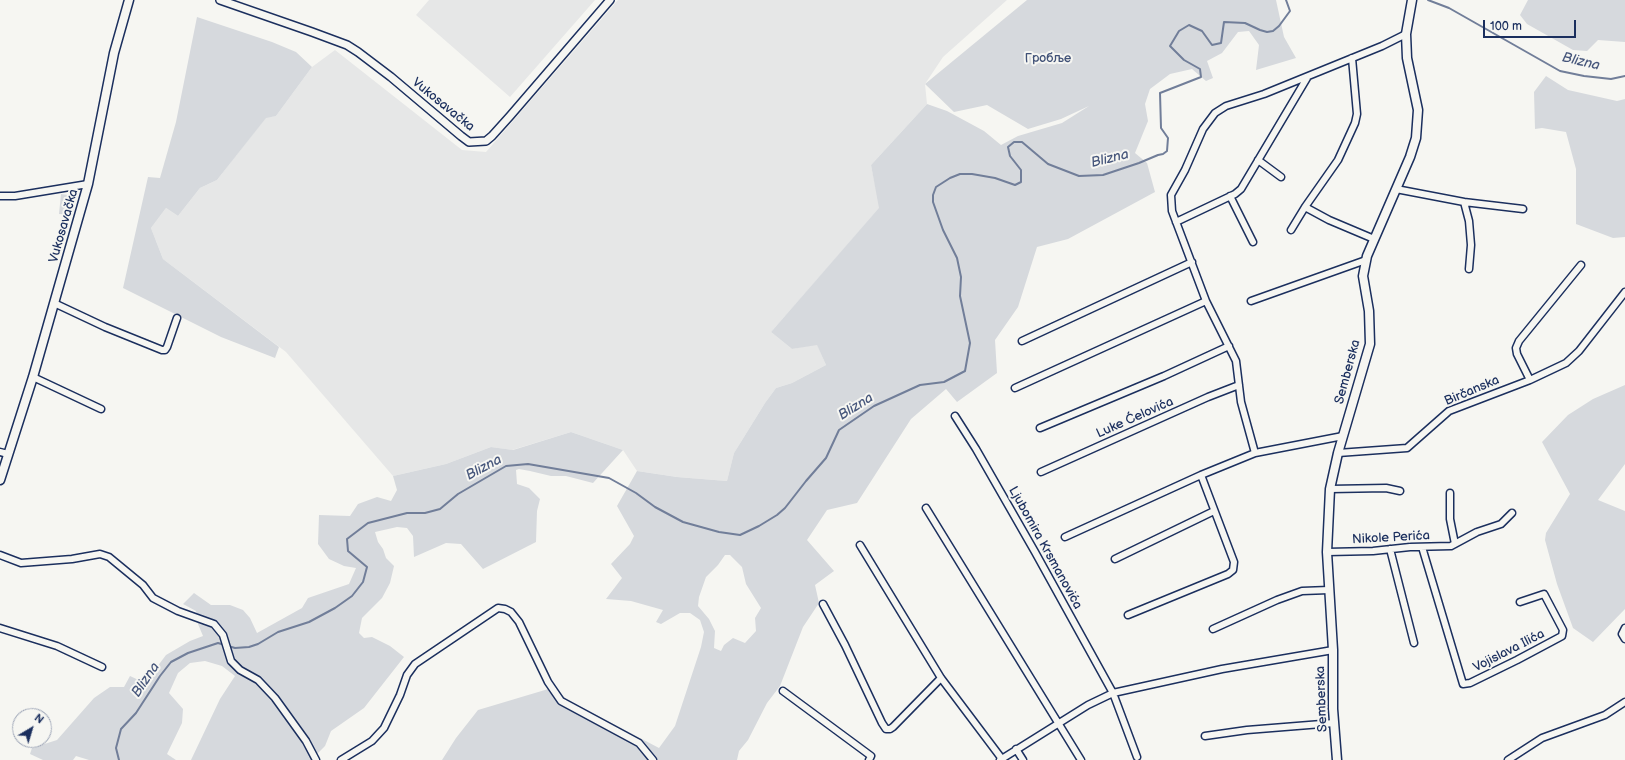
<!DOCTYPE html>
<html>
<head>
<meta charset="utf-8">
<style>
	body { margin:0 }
	#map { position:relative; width:1625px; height:760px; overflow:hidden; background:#f6f6f2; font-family:"Balsamiq Sans",sans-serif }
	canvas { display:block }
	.north { position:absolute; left:12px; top:708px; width:40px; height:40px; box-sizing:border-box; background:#f6f6f2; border:1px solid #9ea6b7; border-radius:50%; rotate:38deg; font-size:11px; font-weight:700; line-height:16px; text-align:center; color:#1b2f5e }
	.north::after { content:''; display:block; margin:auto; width:14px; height:18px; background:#1b2f5e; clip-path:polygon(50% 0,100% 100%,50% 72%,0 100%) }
	.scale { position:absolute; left:1483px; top:20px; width:93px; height:18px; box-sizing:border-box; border:2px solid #1b2f5e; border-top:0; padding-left:5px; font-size:12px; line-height:14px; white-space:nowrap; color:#1b2f5e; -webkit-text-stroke:3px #f6f6f2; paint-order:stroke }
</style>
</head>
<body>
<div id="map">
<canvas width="1625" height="760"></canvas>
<div class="north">N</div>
<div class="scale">100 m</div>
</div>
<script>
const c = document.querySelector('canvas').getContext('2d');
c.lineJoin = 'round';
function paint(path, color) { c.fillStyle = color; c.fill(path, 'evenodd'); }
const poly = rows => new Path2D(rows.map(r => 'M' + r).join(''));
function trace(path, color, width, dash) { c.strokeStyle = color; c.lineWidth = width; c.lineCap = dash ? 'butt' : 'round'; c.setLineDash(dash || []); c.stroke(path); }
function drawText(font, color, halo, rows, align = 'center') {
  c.font = font + ' "Balsamiq Sans",sans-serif'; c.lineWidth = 4; c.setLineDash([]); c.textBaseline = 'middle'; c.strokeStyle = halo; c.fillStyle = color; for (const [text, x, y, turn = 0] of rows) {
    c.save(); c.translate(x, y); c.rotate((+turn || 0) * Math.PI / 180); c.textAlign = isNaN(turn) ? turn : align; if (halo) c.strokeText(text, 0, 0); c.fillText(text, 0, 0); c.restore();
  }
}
const built = poly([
	[429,0,595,0,510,97,416,15],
	[618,0,1007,0,943,57,925,84,927,104,871,165,880,208,771,332,792,349,817,344,826,365,792,383,776,388,765,403,734,453,727,481,677,477,637,471,623,450,571,432,512,450,491,447,446,464,393,476,286,352,163,259,151,228,166,208,178,216,200,188,217,180,266,117,276,116,312,67,335,50,462,150,486,152]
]);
const green = poly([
	[1027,0,1276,0,1284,37,1296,58,1256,70,1259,45,1249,31,1238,32,1222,53,1207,61,1213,78,1206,81,1192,69,1170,74,1150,89,1145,104,1148,121,1135,153,1147,163,1155,192,1068,239,1037,247,1018,307,995,340,997,373,957,402,946,389,911,419,857,503,827,510,807,540,834,571,815,585,819,603,803,627,780,686,767,703,748,740,739,751,737,760,442,760,456,738,478,710,555,687,566,699,659,748,675,726,701,647,704,632,700,620,690,613,680,613,661,624,656,622,663,610,631,601,606,599,622,578,611,564,630,544,634,536,617,506,637,471,677,477,727,481,734,453,765,403,776,388,792,383,826,365,817,345,792,349,771,332,879,208,871,165,927,104,947,111,984,131,1001,145,1018,136,1062,123,1089,106,1061,119,1028,129,987,105,954,112,925,84],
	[725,555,730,555,742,567,746,584,761,608,755,618,756,631,745,643,733,638,724,645,721,651,714,648,715,631,709,619,698,606,699,597,706,577,718,565],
	[1528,0,1625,0,1625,42,1598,40,1587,51,1573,50,1527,24,1520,15],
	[197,17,272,42,296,52,312,67,276,116,266,118,217,180,200,188,178,216,166,208,151,228,163,259,279,347,275,358,221,337,123,288,148,177,160,178,176,122],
	[1546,76,1568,90,1617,101,1625,99,1625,237,1613,238,1576,224,1576,169,1566,132,1542,128,1535,129,1534,92],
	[61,194,75,196,73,215,59,214],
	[1625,385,1625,464,1598,500,1625,511,1625,609,1593,642,1573,628,1557,584,1545,540,1546,533,1570,494,1542,442,1568,415,1593,399],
	[571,432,623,450,593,483,566,476,551,476,530,471,519,469,516,470,517,484,529,488,540,499,537,511,536,542,483,569,461,544,446,543,414,557,413,536,407,528,397,527,375,532,378,542,383,549,386,558,394,566,390,583,382,598,362,618,359,633,364,638,372,637,390,646,404,657,364,708,331,731,325,746,311,760,191,760,220,699,235,676,222,666,205,661,190,663,178,673,169,693,183,709,182,723,167,754,176,760,89,760,76,756,73,760,43,760,30,754,32,748,57,740,94,698,110,687,124,687,130,676,145,683,166,655,190,641,203,636,198,624,196,611,183,604,194,593,211,605,230,605,243,610,250,618,257,633,302,608,308,598,349,584,356,568,344,566,329,559,318,544,319,515,350,516,358,504,377,497,391,501,397,490,393,476,446,464,491,447,513,450]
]);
const stream = poly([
	[1428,0,1449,8,1560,71,1584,76,1611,79,1625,76],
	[119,760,116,748,121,729,136,713,160,676,171,662,188,653,218,643,235,648,249,647,258,644,278,632,309,622,335,608,352,596,363,582,367,567,348,551,347,539,368,523,407,513,425,513,440,509,458,494,506,466,528,464,609,478,636,493,655,507,683,522,719,532,740,535,759,526,777,515,785,508,806,481,826,458,839,430,874,406,920,385,944,382,965,371,970,343,960,296,961,277,957,258,943,230,933,202,933,195,936,187,950,178,960,174,972,174,995,178,1015,185,1021,182,1021,170,1010,156,1008,147,1014,142,1022,142,1048,164,1079,176,1103,175,1139,163,1158,155,1163,154,1167,151,1168,138,1161,128,1160,93,1201,77,1200,69,1184,60,1170,46,1179,31,1189,25,1202,31,1212,45,1221,43,1224,22,1245,23,1260,30,1267,32,1273,31,1279,26,1290,11,1286,0]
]);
const minor = poly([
	[1258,160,1281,177],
	[1396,189,1464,202,1469,221,1471,245,1469,269],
	[0,196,15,196,88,184],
	[1230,196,1253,242],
	[1464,202,1523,209],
	[1305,207,1329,220,1374,239],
	[1176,222,1235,194,1241,189,1307,78],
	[1291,230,1305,207,1338,160,1355,123,1357,114,1352,58],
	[1251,301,1366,260],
	[54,303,105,327,162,350,165,350,167,347,177,318],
	[1022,341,1192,262],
	[33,377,101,409],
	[1530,380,1517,354,1516,348,1519,341,1581,265],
	[1015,388,1206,301],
	[955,416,976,449,1035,552,1113,693,1137,757],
	[1040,428,1164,376,1229,346],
	[0,452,8,454],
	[1255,453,1241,402,1236,361,1206,301,1172,211,1171,195,1185,170,1203,129,1215,113,1226,106,1264,94,1382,46,1406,34],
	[1338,453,1407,448,1449,411,1530,380,1566,363,1579,351,1625,292],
	[1041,472,1208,397,1239,385],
	[1330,489,1386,488,1400,491],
	[1450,493,1450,519,1455,544],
	[926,508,1081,760],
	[1065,537,1201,475,1255,453,1343,436],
	[860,545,941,678,1002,759],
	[1422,547,1463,684,1470,683,1517,660,1562,636,1563,630,1544,594,1520,602],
	[1390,549,1414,643],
	[1327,552,1373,551,1410,547,1451,546,1477,532,1501,524,1512,513],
	[0,555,21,563,72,559,100,554,109,557,143,585,153,598,178,611,214,624,223,635,231,661,240,670,258,680,275,698,306,741,316,760],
	[1115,559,1214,511],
	[823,604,845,645,882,723,886,729,890,729,893,727,941,678],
	[1128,615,1228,574,1233,570,1234,562,1201,475],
	[0,628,57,646,102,667],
	[1625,628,1622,634,1625,639],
	[1213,629,1277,600,1302,591,1329,590],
	[783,691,871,756,869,760],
	[1205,736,1247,730,1334,723],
	[1016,749,1023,760],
	[341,760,372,741,384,728,400,695,407,675,415,664,498,608,505,609,511,612,519,622,548,682,561,701,639,743,653,760],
	[1000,760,1088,705,1113,693,1222,669,1333,650],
	[1508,760,1542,738,1605,715,1625,702]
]);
const tertiary = poly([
	[220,0,312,32,347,45,358,52,391,77,461,136,469,142,486,141,492,136,510,116,610,0]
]);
const secondary = poly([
	[0,480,33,377,88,184,114,53,129,0],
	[1337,760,1333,709,1333,650,1327,552,1330,489,1338,453,1370,344,1369,311,1363,276,1367,256,1410,157,1416,138,1418,110,1407,58,1406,34,1412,0]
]);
const parkNames = [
	["Гробље",1048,59]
];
const streetNames = [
	["Vukosavačka",443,105,39],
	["Vukosavačka",64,226,-74],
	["Semberska",1348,372,-75],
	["Birčanska",1472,391,-23],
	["Luke Ćelovića",1135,418,-24],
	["Nikole Perića",1391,538,-3],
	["Ljubomira Krsmanovića",1045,548,61],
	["Vojislava Ilića",1509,651,-27],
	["Semberska",1322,699,-92]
];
const waterNames = [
	["Blizna",1581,62,13],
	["Blizna",1110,159,-14],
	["Blizna",856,407,-32],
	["Blizna",484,468,-28],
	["Blizna",146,680,-56]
];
paint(built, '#e6e7e7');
paint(green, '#d6d9dd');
trace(stream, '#717e99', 2);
trace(minor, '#1b2f5e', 9);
trace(tertiary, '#1b2f5e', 10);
trace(secondary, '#1b2f5e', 11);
trace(minor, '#f6f6f2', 6);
trace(tertiary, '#f6f6f2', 7);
trace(secondary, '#f6f6f2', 8);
drawText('13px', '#405177', '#f6f6f2', parkNames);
drawText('13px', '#1b2f5e', '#f6f6f2', streetNames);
drawText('italic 14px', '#46567b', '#f6f6f2', waterNames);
</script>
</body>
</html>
